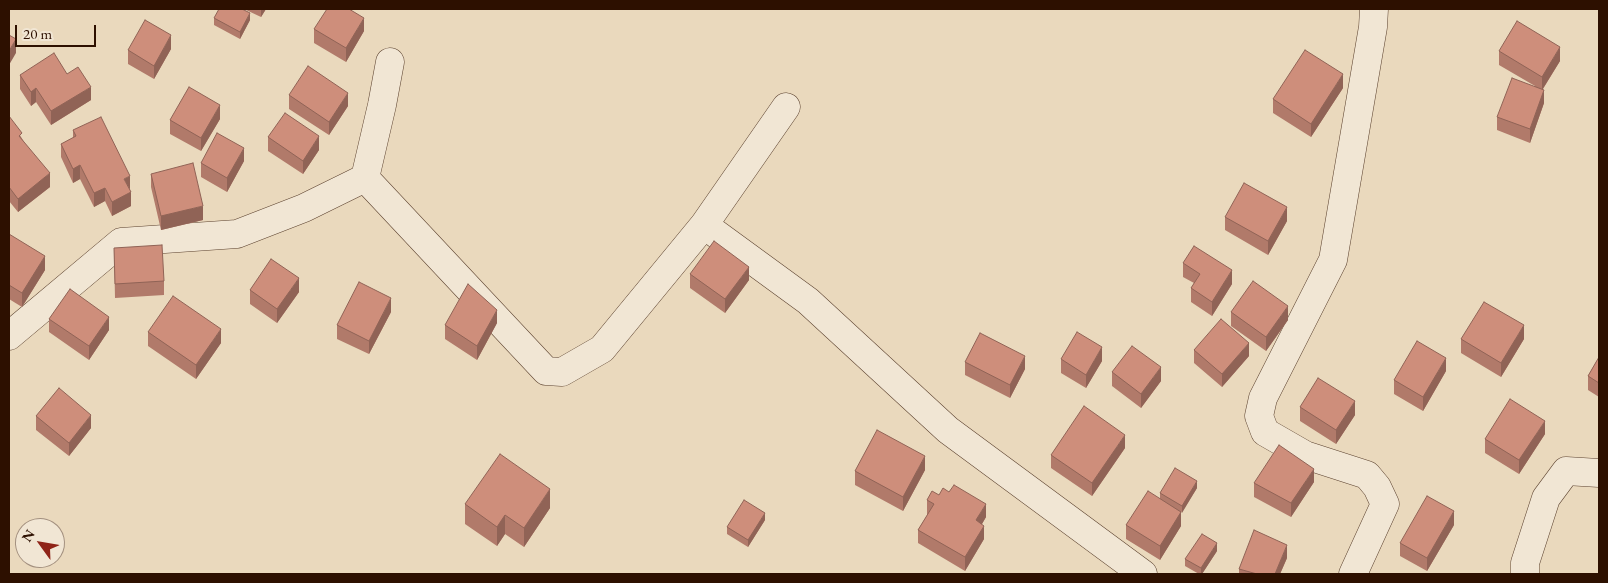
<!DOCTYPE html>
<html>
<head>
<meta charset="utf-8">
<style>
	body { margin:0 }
	#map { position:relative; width:1608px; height:583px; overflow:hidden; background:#ead9bd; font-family:"EB Garamond",serif }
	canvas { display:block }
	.frame { position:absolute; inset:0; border:10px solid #2d1000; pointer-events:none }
	.north { position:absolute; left:15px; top:518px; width:50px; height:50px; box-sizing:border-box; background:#f1e6d4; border:1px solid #a3907f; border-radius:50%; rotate:302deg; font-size:14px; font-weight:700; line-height:20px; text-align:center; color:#2d1000 }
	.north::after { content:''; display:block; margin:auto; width:18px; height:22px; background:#8f2418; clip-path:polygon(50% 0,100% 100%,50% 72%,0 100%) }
	.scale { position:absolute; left:15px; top:25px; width:81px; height:22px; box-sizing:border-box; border:2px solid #2d1000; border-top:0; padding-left:6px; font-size:15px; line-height:18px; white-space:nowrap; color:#2d1000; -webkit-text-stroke:4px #f1e6d4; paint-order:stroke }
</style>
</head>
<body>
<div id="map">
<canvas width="1608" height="583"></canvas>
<div class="frame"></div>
<div class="north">N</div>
<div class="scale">20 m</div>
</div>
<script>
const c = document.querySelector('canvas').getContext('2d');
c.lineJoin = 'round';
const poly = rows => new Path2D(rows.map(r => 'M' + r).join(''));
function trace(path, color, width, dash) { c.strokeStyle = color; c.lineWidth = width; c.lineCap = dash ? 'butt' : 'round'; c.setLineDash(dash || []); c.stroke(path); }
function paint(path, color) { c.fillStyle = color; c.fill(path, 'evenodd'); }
const minor = poly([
	[365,178,546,371,562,372,602,349,704,225,786,107],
	[365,178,382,105,390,62],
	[704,225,808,301,948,430,1143,574],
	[9,336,121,242,237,234,304,208,365,178],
	[1353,574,1385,504,1377,487,1367,475,1305,455,1265,432,1259,416,1263,398,1333,260,1373,27,1374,9],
	[1525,574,1525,563,1546,498,1566,471,1599,473]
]);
const wall = poly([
	[244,9,266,9,261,17],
	[214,18,250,20,240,39,214,25],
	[314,29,364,31,346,62,314,43],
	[171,49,154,79,128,64,128,50],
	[1499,51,1560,61,1543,89,1544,103,1530,143,1497,130,1497,117,1535,86,1499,65],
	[67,74,91,100,51,125,36,102,31,106,20,89,20,75],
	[1343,88,1311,137,1273,113,1273,99],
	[289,95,348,106,329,135,289,109],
	[9,116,50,187,18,212,9,201],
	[220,119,201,151,170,134,170,120],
	[73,130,130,190,131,206,112,216,105,201,94,207,80,179,73,183,61,157,61,144,73,138],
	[268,137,319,150,303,174,268,151],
	[244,161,227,192,201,177,201,163],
	[151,174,203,220,161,230,151,187],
	[1225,217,1287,221,1268,255,1225,230],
	[9,234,45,270,22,307,9,299],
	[114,248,164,281,164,295,115,298],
	[1183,263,1232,284,1212,316,1191,302,1191,288,1194,283,1183,277],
	[690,274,749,280,725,313,690,288],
	[250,290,299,292,277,323,250,304],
	[391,312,369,354,337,339,337,325],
	[1231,312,1288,320,1266,351,1231,326],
	[49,319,109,330,89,360,49,332],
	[497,323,477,360,445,339,445,325],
	[148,332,221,343,196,379,148,346],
	[1461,339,1524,339,1501,377,1461,353],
	[1194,350,1249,356,1222,387,1194,363],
	[1599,357,1599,397,1588,390,1588,376],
	[1061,359,1102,361,1086,388,1061,373],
	[965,362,1025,369,1010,398,965,375],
	[1446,371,1423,411,1394,394,1394,380],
	[1112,372,1161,381,1141,408,1112,386],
	[1300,407,1355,415,1336,444,1300,421],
	[36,416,91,428,69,456,36,430],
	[1545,434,1519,474,1485,453,1485,439],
	[1125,448,1092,496,1051,468,1051,455],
	[925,470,903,511,855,485,855,471],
	[1314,482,1291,517,1254,497,1254,483],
	[1197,488,1181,513,1181,526,1160,560,1126,539,1126,525,1160,498,1160,493],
	[939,495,986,517,982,524,984,539,965,571,918,543,918,530,928,514,927,514,927,500],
	[465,504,550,508,524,547,505,534,497,546,465,524],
	[765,520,748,547,727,534,727,527],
	[1454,525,1427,571,1400,556,1400,543],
	[1217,551,1202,574,1199,574,1185,566,1185,559],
	[1287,558,1280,574,1239,574,1239,569]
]);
const shadedWall = poly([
	[261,9,266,9,261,17],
	[250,13,250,20,240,39,240,32],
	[364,18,364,31,346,62,346,48],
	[171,35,171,49,154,79,154,66],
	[16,39,16,53,9,65,9,51],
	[1560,47,1560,61,1542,90,1542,77],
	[1343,74,1343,88,1311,137,1311,124],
	[91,87,91,100,51,125,51,111],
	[36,88,36,102,31,106,31,92],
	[1544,90,1544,103,1530,143,1530,129],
	[348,93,348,106,329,135,329,122],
	[220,105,220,119,201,151,201,138],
	[319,136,319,150,303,174,303,161],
	[244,148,244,161,227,192,227,178],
	[80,165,80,179,73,183,73,169],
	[50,173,50,187,18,212,18,199],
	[130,176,130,190,124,179],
	[105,188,105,201,94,207,94,193],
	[131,192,131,206,112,216,112,202],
	[203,206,203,220,161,230,161,216],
	[1287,207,1287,221,1268,255,1268,241],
	[45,256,45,270,22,307,22,293],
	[749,267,749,280,725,313,725,299],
	[1232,270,1232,284,1212,316,1212,302],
	[299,278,299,292,277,323,277,309],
	[391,298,391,312,369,354,369,341],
	[1288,306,1288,320,1266,351,1266,337],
	[497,310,497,323,477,360,477,346],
	[109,317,109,330,89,360,89,346],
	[1524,325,1524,339,1501,377,1501,363],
	[221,329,221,343,196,379,196,365],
	[1249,343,1249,356,1222,387,1222,374],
	[1102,347,1102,361,1086,388,1086,375],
	[1025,356,1025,369,1010,398,1010,385],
	[1446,358,1446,371,1423,411,1423,397],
	[1161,367,1161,381,1141,408,1141,394],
	[1355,401,1355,415,1336,444,1336,430],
	[91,415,91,428,69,456,69,443],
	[1545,421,1545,434,1519,474,1519,460],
	[1125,435,1125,448,1092,496,1092,483],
	[925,456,925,470,903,511,903,497],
	[1314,469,1314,482,1291,517,1291,503],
	[1197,481,1197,488,1182,513,1182,506],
	[550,489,550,508,524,547,524,528],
	[986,504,986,517,976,534,976,520],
	[1454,511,1454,525,1427,571,1427,558],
	[1181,512,1181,526,1160,560,1160,546],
	[765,513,765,520,748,547,748,540],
	[505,515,505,534,497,546,497,527],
	[984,526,984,539,965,571,965,557],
	[1217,543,1217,551,1202,574,1201,574,1201,568],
	[1287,545,1287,558,1280,574,1275,574]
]);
const building = poly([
	[219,9,242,9,250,13,240,32,214,18,219,9],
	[327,9,349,9,364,18,346,48,314,29,327,9],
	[145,20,171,35,154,66,128,50,145,20],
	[1517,21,1560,47,1542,77,1499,51,1517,21],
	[9,35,16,39,9,51,9,35],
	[1305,50,1343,74,1311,124,1273,99,1305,50],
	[54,53,67,74,78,67,91,87,51,111,36,88,31,92,20,75,54,53],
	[308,66,348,93,329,122,289,95,308,66],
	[1512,78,1544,90,1530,129,1497,117,1512,78],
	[189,87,220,105,201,138,170,120,189,87],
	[285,113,319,136,303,161,268,137,285,113],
	[9,116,22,133,19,136,50,173,18,199,9,187,9,116],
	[101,117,130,176,124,179,131,192,112,202,105,188,94,193,80,165,73,169,61,144,76,136,73,130,101,117],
	[217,133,244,148,227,178,201,163,217,133],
	[193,163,203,206,161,216,151,174,193,163],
	[1244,183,1287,207,1268,241,1225,217,1244,183],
	[9,234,45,256,22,293,9,285,9,234],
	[714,241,749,267,725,299,690,274,714,241],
	[162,245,164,281,115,284,114,248,162,245],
	[1194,246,1232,270,1212,302,1191,288,1200,274,1183,263,1194,246],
	[271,259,299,278,277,309,250,290,271,259],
	[1253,281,1288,306,1266,337,1231,312,1253,281],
	[359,282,391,298,369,341,337,325,359,282],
	[468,284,497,310,477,346,445,325,468,284],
	[70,289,109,317,89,346,49,319,70,289],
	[173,296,221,329,196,365,148,332,173,296],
	[1484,302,1524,325,1501,363,1461,339,1484,302],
	[1221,319,1249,343,1222,374,1194,350,1221,319],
	[1077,332,1102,347,1086,375,1061,359,1077,332],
	[980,333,1025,356,1010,385,965,362,980,333],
	[1417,341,1446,358,1423,397,1394,380,1417,341],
	[1132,346,1161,367,1141,394,1112,372,1132,346],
	[1599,357,1599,383,1588,376,1599,357],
	[1318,378,1355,401,1336,430,1300,407,1318,378],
	[59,388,91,415,69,443,36,416,59,388],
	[1510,399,1545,421,1519,460,1485,439,1510,399],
	[1084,406,1125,435,1092,483,1051,455,1084,406],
	[877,430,925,456,903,497,855,471,877,430],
	[1279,445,1314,469,1291,503,1254,483,1279,445],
	[500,454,550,489,524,528,505,515,497,527,465,504,500,454],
	[1175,468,1197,481,1182,506,1160,493,1175,468],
	[954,485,986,504,976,520,984,526,965,557,918,530,934,504,927,500,932,491,939,495,943,488,949,492,954,485],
	[1148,491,1181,512,1160,546,1126,525,1148,491],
	[1427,496,1454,511,1427,558,1400,543,1427,496],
	[744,500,765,513,748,540,727,527,744,500],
	[1254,530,1287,545,1275,574,1257,574,1239,569,1254,530],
	[1202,534,1217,543,1201,568,1185,559,1202,534]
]);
trace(minor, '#5c422f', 29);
trace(minor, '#f1e6d4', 28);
paint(wall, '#b17a6a');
paint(shadedWall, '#906356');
paint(building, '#ce8e7b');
trace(building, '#906356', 1);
</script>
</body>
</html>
